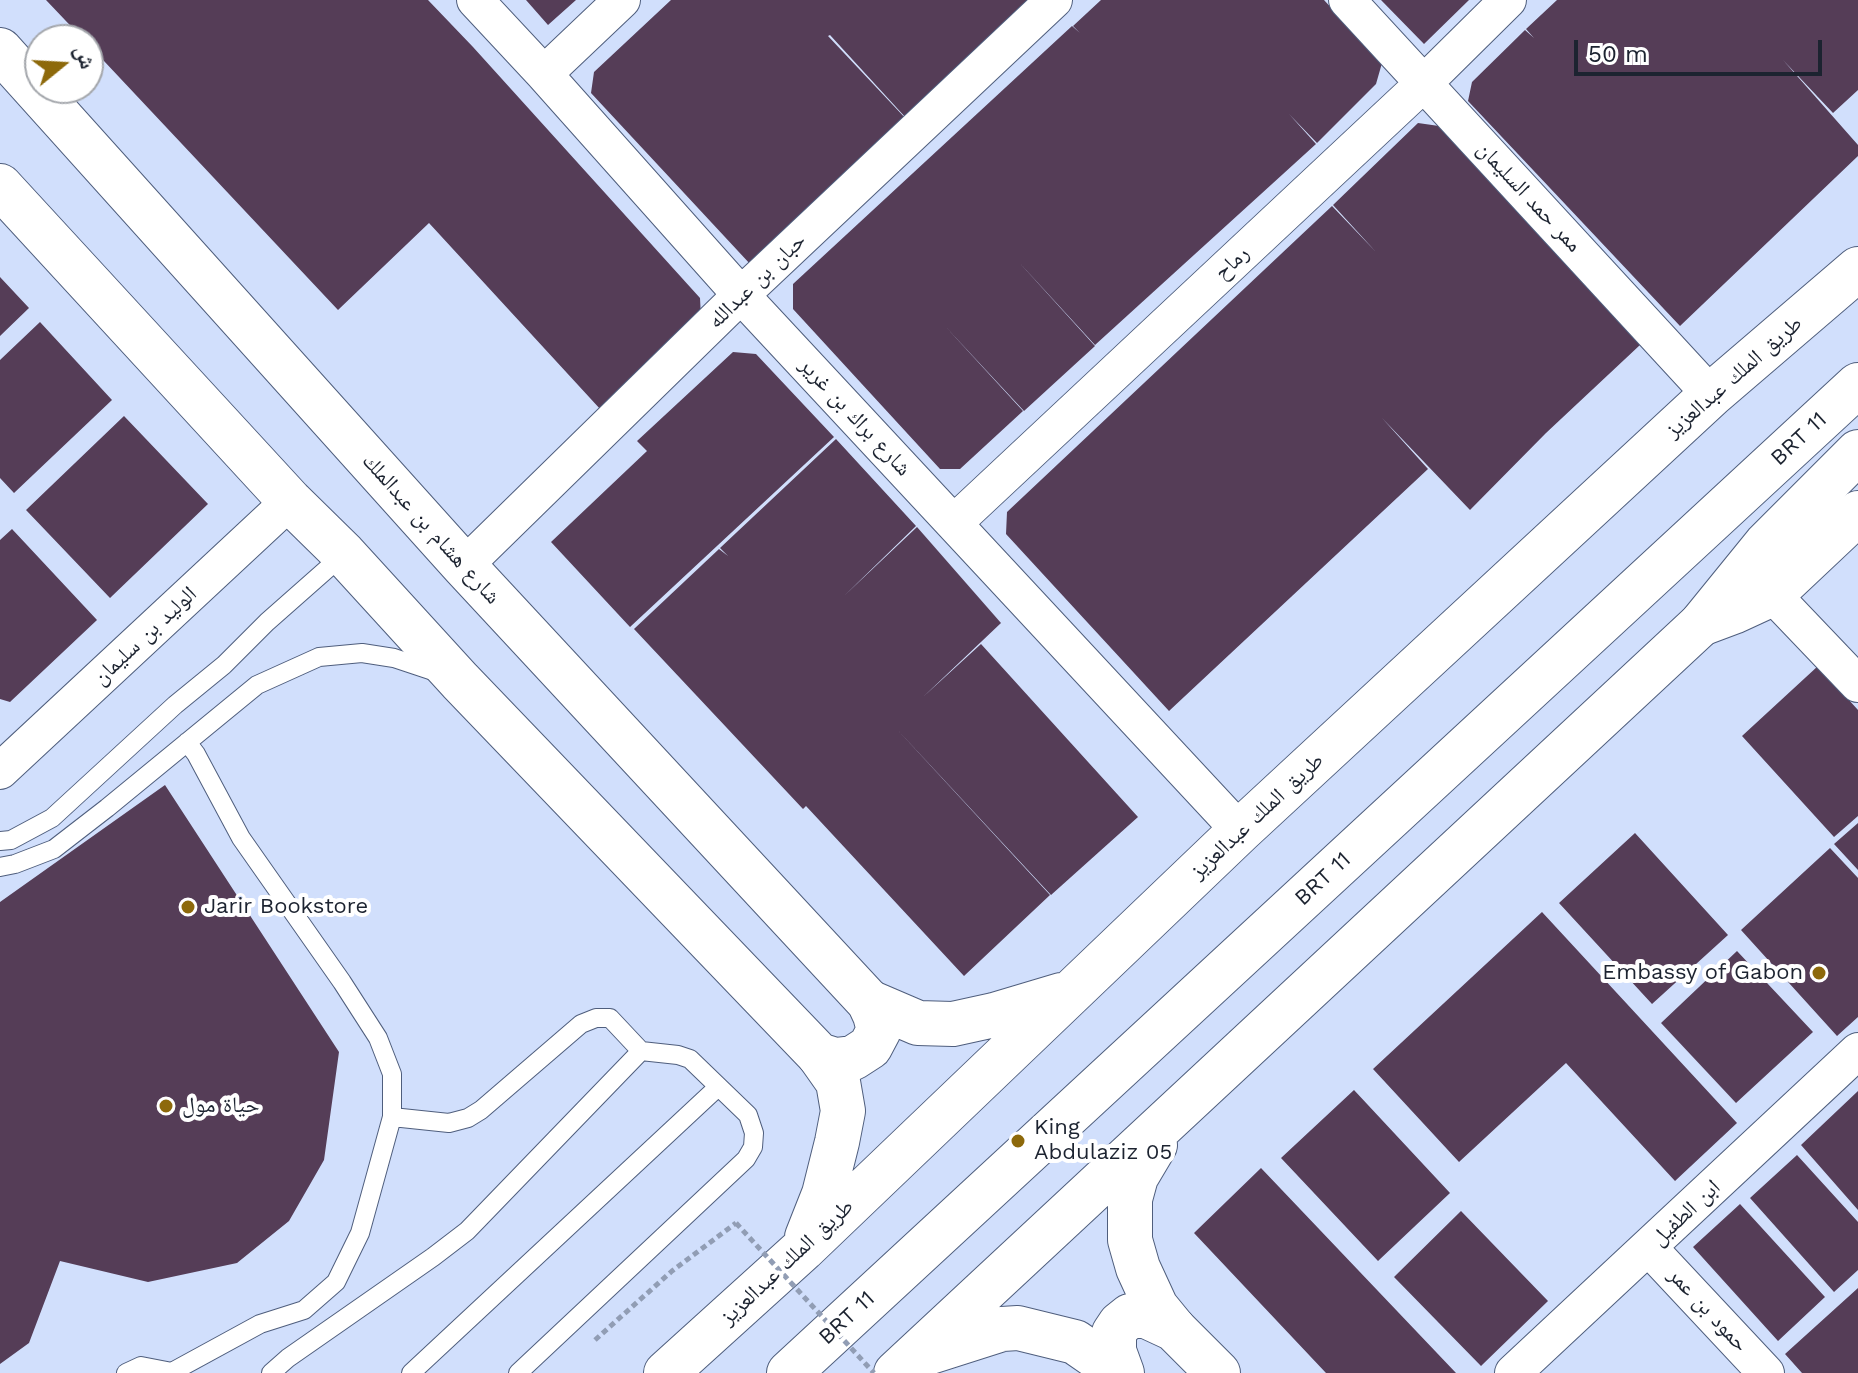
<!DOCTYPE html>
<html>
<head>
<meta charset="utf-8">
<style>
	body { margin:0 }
	#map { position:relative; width:1858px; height:1373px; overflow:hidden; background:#d1dffc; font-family:"Work Sans","Noto Naskh Arabic",sans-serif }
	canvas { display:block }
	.north { position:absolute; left:24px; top:24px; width:80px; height:80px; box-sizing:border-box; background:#fff; border:2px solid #a4a7ac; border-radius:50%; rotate:72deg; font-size:22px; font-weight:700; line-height:32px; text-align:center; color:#1c2330 }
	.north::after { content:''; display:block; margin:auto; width:28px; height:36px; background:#8d690b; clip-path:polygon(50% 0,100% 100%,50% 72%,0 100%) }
	.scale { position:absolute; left:1574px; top:40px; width:248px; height:36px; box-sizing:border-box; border:4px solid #1c2330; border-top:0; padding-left:10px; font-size:24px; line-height:28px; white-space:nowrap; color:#1c2330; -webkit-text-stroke:6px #fff; paint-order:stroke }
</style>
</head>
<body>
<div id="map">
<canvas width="1858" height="1373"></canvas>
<div class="north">ش</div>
<div class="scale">50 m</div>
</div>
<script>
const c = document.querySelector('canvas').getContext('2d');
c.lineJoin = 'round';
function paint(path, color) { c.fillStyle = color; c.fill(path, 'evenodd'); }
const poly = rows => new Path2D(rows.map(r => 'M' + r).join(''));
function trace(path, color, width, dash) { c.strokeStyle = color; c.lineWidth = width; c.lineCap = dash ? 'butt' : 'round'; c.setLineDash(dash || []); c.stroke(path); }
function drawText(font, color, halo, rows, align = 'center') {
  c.font = font + ' "Work Sans","Noto Naskh Arabic",sans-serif'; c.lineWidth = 8; c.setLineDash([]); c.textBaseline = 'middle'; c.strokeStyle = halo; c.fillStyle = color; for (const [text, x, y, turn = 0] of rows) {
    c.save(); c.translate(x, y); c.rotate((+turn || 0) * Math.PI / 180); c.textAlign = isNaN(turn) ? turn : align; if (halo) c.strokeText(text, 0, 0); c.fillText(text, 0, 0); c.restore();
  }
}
const building = poly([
	[46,0,428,0,473,47,700,298,701,317,601,410,429,223,338,310,88,44,88,40,84,40],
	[526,0,576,0,548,25],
	[671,0,1036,0,907,119,830,35,828,36,907,120,751,265,591,93,594,72],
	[1101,0,1324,0,1382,63,1376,84,1317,143,1289,114,1316,144,1095,345,1016,259,1095,346,1024,411,944,325,1023,411,960,469,940,469,793,309,793,284,1072,26,1080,33,1073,26],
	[1381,0,1469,0,1424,44],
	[1557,0,1858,0,1858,90,1833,113,1783,60,1858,145,1858,156,1680,326,1468,101,1472,82,1525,30,1534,38,1526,29],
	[1418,123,1439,126,1640,345,1546,433,1470,510,1382,418,1428,469,1169,711,1006,534,1007,512,1332,206,1376,252,1333,205],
	[0,277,29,308,0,336],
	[40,322,112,400,14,493,0,478,0,360],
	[733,352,756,354,834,437,630,627,551,542,647,451,637,441],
	[124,416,208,504,110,598,26,510],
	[836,439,916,526,844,596,917,527,1001,623,923,697,981,644,1138,817,1051,895,893,725,1050,895,964,976,806,806,803,809,634,629,719,549,728,556,720,548],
	[12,529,97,620,10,702,0,699,0,540],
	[1818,666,1858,710,1858,816,1834,837,1742,736],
	[165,785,339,1052,324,1160,289,1221,237,1263,148,1282,60,1261,29,1343,0,1364,0,902],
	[1858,823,1858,870,1834,844],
	[1635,833,1728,935,1652,1004,1559,903],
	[1830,848,1858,878,1858,1017,1837,1036,1741,930],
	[1542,912,1737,1123,1675,1181,1566,1063,1459,1162,1373,1069],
	[1737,951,1813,1032,1736,1103,1661,1023],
	[1354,1090,1450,1193,1378,1261,1281,1158],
	[1858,1091,1858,1210,1801,1145],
	[1797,1155,1858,1222,1858,1270,1834,1292,1750,1198],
	[1261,1168,1456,1373,1326,1373,1194,1233],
	[1740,1204,1825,1297,1778,1341,1693,1247],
	[1461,1211,1548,1301,1481,1366,1394,1277],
	[1858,1288,1858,1373,1802,1373,1785,1354]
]);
const path = poly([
	[595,1340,672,1271,736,1223]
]);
const service = poly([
	[0,841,11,840,52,818,175,705,224,665,267,622,344,554],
	[0,867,15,864,54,849,107,808,257,685,319,657,362,653,394,658,439,673],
	[392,1117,449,1123,468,1118,481,1110,581,1024,596,1018,610,1018,641,1051,678,1055,690,1059,748,1115,754,1133,753,1147,746,1159,518,1373],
	[126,1373,141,1366,172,1372,260,1324,304,1310,336,1282,360,1233,392,1117,392,1074,378,1038,342,982,241,838,196,754,187,742],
	[271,1373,288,1358,433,1257,467,1231,641,1051],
	[411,1373,718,1087]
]);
const minor = poly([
	[475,0,544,74,741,295,1240,831],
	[1347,0,1711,395],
	[544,74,622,0],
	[954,523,1424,83,1508,0],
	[464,566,741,295,1054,0],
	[1772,594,1858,684],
	[0,771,290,501],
	[1649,1248,1766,1373],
	[1513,1373,1858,1051]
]);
const tertiary = poly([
	[0,50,464,566,869,1002,875,1015,879,1030,870,1047,853,1058,835,1060,819,1055,460,681,344,554,290,501,0,186],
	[1701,624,1733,612,1772,594,1858,513],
	[1122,1373,1114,1351,1114,1333,1120,1324,1130,1316,1146,1316,1174,1329,1218,1373]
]);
const secondary = poly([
	[789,1373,1858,385]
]);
const primary = poly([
	[869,1002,918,1023,953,1024,994,1015,1061,995],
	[1155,1145,1136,1177,1130,1199,1130,1240,1138,1268,1156,1307,1174,1329],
	[807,1237,824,1194,837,1142,843,1111,838,1082,819,1055],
	[927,1353,1002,1329,1018,1328,1075,1342,1120,1373],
	[666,1373,803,1249,1240,831,1711,395,1858,269],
	[896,1373,1701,624,1766,544,1858,452]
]);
const pathBridge = poly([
	[736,1223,874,1373]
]);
const markers = [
	[188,907,8,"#8d690b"],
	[1819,973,8,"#8d690b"],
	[166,1106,8,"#8d690b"],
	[1018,1141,8,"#8d690b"]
];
const streetNames = [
	["ممر حمد السليمان",1529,197,47],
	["رماح",1232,263,-43],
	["حبان بن عبدالله",757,281,-44],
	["طريق الملك عبدالعزيز",1734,377,-41],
	["شارع براك بن غرير",855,417,47],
	["BRT 11",1799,439,-43],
	["شارع هشام بن عبدالملك",431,529,48],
	["الوليد بن سليمان",145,636,-43],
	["طريق الملك عبدالعزيز",1257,816,-43],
	["BRT 11",1323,879,-43],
	["ابن الطفيل",1686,1213,-43],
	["طريق الملك عبدالعزيز",787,1262,-43],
	["حمود بن عمر",1708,1310,47],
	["BRT 11",847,1318,-43]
];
const poiNames = [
	["Jarir Bookstore",204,907],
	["Embassy of Gabon",1803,973,"right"],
	["حياة مول",182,1106],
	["King",1034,1128],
	["Abdulaziz 05",1034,1153]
];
paint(building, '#553d57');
trace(service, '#4f5e7d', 20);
trace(minor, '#4f5e7d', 38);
trace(tertiary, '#4f5e7d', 46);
trace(secondary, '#4f5e7d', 46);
trace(primary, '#4f5e7d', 46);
trace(path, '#919db4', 5, [6, 4]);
trace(service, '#fff', 18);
trace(minor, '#fff', 36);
trace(tertiary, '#fff', 44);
trace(secondary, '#fff', 44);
trace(primary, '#fff', 44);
trace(pathBridge, '#919db4', 5, [6, 4]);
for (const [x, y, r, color] of markers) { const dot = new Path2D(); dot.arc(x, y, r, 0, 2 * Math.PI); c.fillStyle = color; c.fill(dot); trace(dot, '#fff', 3); }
drawText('22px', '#1c2330', '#fff', streetNames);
drawText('22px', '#1c2330', '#fff', poiNames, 'left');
</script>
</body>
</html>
